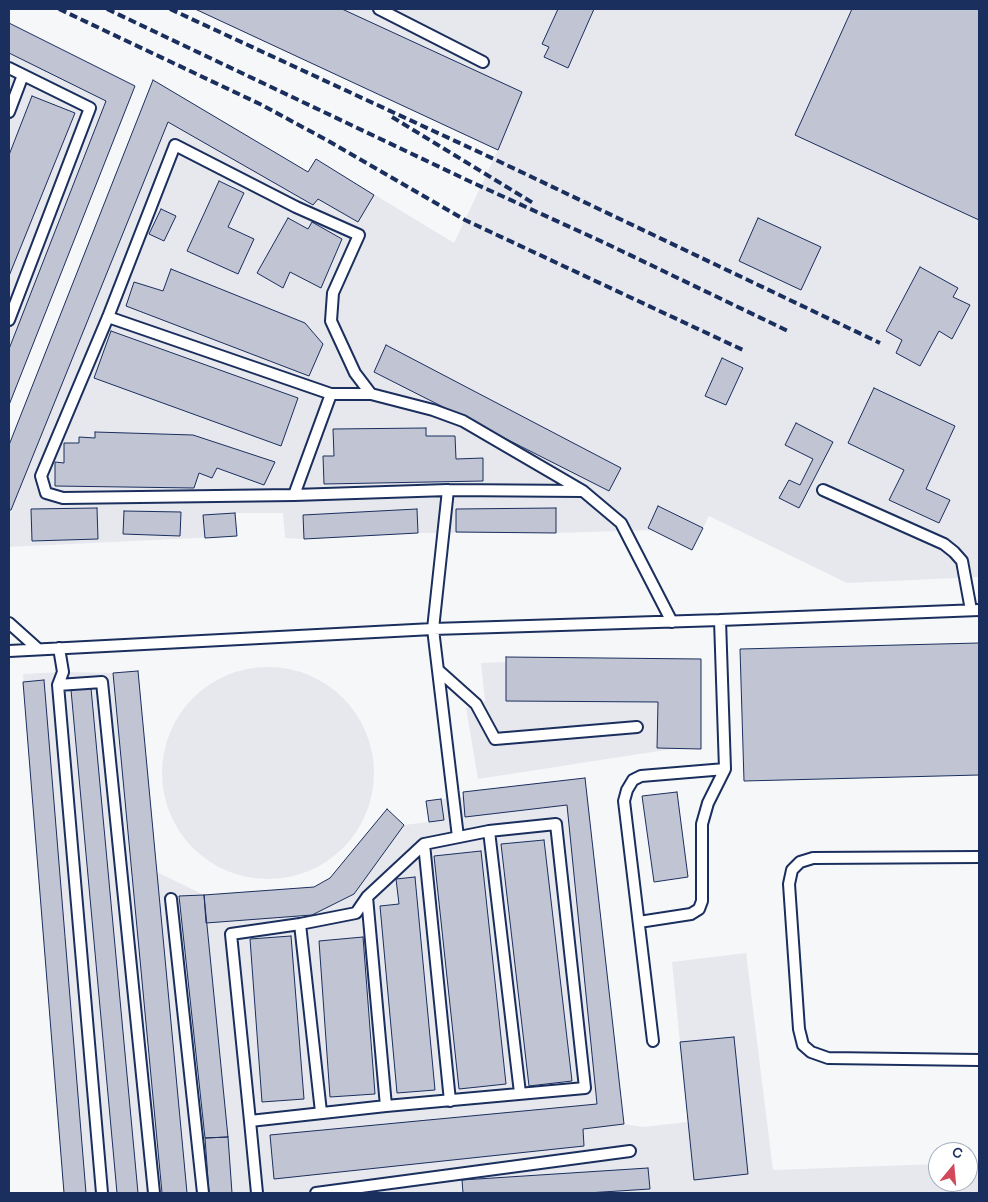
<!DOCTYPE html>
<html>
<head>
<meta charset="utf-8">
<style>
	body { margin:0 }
	#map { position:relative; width:988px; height:1202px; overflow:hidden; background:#f6f7f9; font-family:"Balsamiq Sans",sans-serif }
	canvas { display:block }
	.frame { position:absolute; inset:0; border:10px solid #1b2f5e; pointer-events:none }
	.north { position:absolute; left:928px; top:1142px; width:50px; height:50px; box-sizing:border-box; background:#fff; border:1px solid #a4acbf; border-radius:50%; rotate:17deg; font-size:14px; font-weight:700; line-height:20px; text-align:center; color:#1b2f5e }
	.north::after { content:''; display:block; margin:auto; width:18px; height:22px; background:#d1495b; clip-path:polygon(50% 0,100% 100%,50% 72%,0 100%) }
</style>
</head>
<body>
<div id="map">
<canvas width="988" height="1202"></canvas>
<div class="frame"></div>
<div class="north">С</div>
</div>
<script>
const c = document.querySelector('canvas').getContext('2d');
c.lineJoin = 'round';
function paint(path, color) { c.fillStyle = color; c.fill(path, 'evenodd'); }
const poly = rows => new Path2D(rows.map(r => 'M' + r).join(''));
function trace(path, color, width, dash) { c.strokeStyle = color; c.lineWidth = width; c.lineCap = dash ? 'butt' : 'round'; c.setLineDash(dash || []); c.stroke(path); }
const built = poly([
	[195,9,979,9,979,577,847,583,709,516,692,550,652,530,556,533,418,533,304,539,285,538,283,513,235,513,237,536,9,547,9,445,153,80,308,172,316,159,454,243,498,150],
	[9,23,135,86,9,405],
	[506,657,701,659,701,749,678,748,478,779,466,708,485,701,481,663,506,662],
	'162 773a106 106 0 1 1 212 0a106 106 0 1 1-212 0Z',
	[138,671,157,872,204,895,314,887,330,878,387,809,404,825,429,822,426,801,463,797,463,792,585,778,624,1124,643,1127,688,1122,672,962,746,953,773,1170,938,1164,938,1182,968,1182,968,1163,979,1163,979,1193,64,1193,23,674,63,672,113,673]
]);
const building = poly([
	[195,9,342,9,522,92,498,150,195,9],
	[558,9,594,9,568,68,544,57,549,47,542,44,558,9],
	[852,9,979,9,979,220,795,135,852,9],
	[9,23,135,86,9,405,9,349,106,101,9,53,9,23],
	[153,80,308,172,316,159,374,195,358,222,318,199,313,205,168,122,11,510,9,510,9,445,153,80],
	[32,96,75,113,9,276,9,155,32,96],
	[219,181,244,193,228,227,254,239,238,274,187,251,219,181],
	[161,209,176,216,164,241,149,234,161,209],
	[288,218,308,229,312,222,342,239,321,288,290,272,283,288,257,273,288,218],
	[758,218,821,247,801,290,739,261,758,218],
	[920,267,958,288,953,297,970,305,952,339,939,331,920,366,896,353,902,340,886,331,920,267],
	[171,269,305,323,323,344,309,376,126,306,134,282,163,291,171,269],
	[111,331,298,398,281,446,94,378,111,331],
	[386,345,621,468,609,491,374,372,386,345],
	[722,358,743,368,726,405,705,396,722,358],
	[874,388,955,426,926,489,950,500,939,523,889,500,904,470,848,443,874,388],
	[796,423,833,442,799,508,779,498,789,480,800,485,813,459,785,445,796,423],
	[426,428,426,436,455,436,456,459,483,458,483,481,324,484,323,456,334,456,333,429,426,428],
	[95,432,193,435,275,462,264,485,217,468,212,478,199,473,194,488,55,486,55,462,64,463,64,443,79,443,79,437,95,438,95,432],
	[658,506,703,528,692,550,648,528,658,506],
	[97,508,98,539,32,541,31,509,97,508],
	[556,508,556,533,456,532,456,509,556,508],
	[417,509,418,533,304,539,303,515,417,509],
	[124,511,181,512,180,536,123,534,124,511],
	[235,513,237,536,205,538,203,515,235,513],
	[979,643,979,775,744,781,740,649,979,643],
	[506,657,701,659,701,749,657,748,658,702,506,701,506,657],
	[138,671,157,873,187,1193,162,1193,113,673,138,671],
	[44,680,86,1193,64,1193,23,682,44,680],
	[91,688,138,1193,117,1193,71,690,91,688],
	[585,778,624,1124,583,1129,584,1146,274,1179,270,1135,597,1104,567,805,465,817,463,792,585,778],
	[677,792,688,877,654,882,642,796,677,792],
	[441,799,444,820,429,822,426,801,441,799],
	[387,809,404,825,354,894,312,915,206,923,204,895,314,887,330,878,387,809],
	[544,840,572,1081,529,1086,501,844,544,840],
	[481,851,506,1084,459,1089,434,856,481,851],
	[415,877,435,1090,397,1093,380,906,399,904,396,879,415,877],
	[204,895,228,1137,205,1138,179,896,204,895],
	[291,936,304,1099,262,1102,250,939,291,936],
	[363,937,375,1094,330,1097,319,941,363,937],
	[734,1037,748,1174,694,1180,680,1042,734,1037],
	[228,1137,232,1193,209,1193,205,1138,228,1137],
	[648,1168,650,1189,587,1193,463,1193,462,1180,648,1168]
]);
const service = poly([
	[379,9,483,62],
	[9,68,90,108,9,320],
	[9,112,23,75],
	[108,317,331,394,371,394,433,410,463,421,583,491,621,523,672,622],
	[371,394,355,373,331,321,333,293,359,235,296,207,175,145,108,317,41,476,46,493,63,498,294,495,448,490,583,491],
	[448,490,433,629,458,837],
	[823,490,944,544,954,552,962,561,971,610],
	[294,495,331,394],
	[9,623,38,649],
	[59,648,63,672,58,685,102,1193],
	[9,651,433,629,720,620,979,610],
	[438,670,476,704,495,739,637,727],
	[58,685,102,682,154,1193],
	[489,831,520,1093],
	[424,844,450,1101],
	[979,857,813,858,800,862,792,870,789,884,799,1029,803,1045,811,1052,828,1058,979,1060],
	[367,897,386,1106],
	[171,899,203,1193],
	[639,922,691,914,699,909,702,901,702,824,708,803,725,769],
	[300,924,321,1112],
	[653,1041,624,801,627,790,633,780,641,776,725,769,720,620],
	[250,1121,231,934,300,924,356,913,367,897,424,844,489,831,556,824,585,1088,386,1106,250,1121,257,1193],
	[316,1193,630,1151]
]);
const rail = poly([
	[59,9,262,105,332,143,465,220,743,350],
	[107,9,469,181,605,243,790,332],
	[170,9,494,159,880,343],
	[392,117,533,203]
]);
paint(built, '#e6e8ee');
paint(building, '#c0c4d3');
trace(building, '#1b2f5e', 1);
trace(service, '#1b2f5e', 14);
trace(service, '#fff', 10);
trace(rail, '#1b2f5e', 4, [8, 4]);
</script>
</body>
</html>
